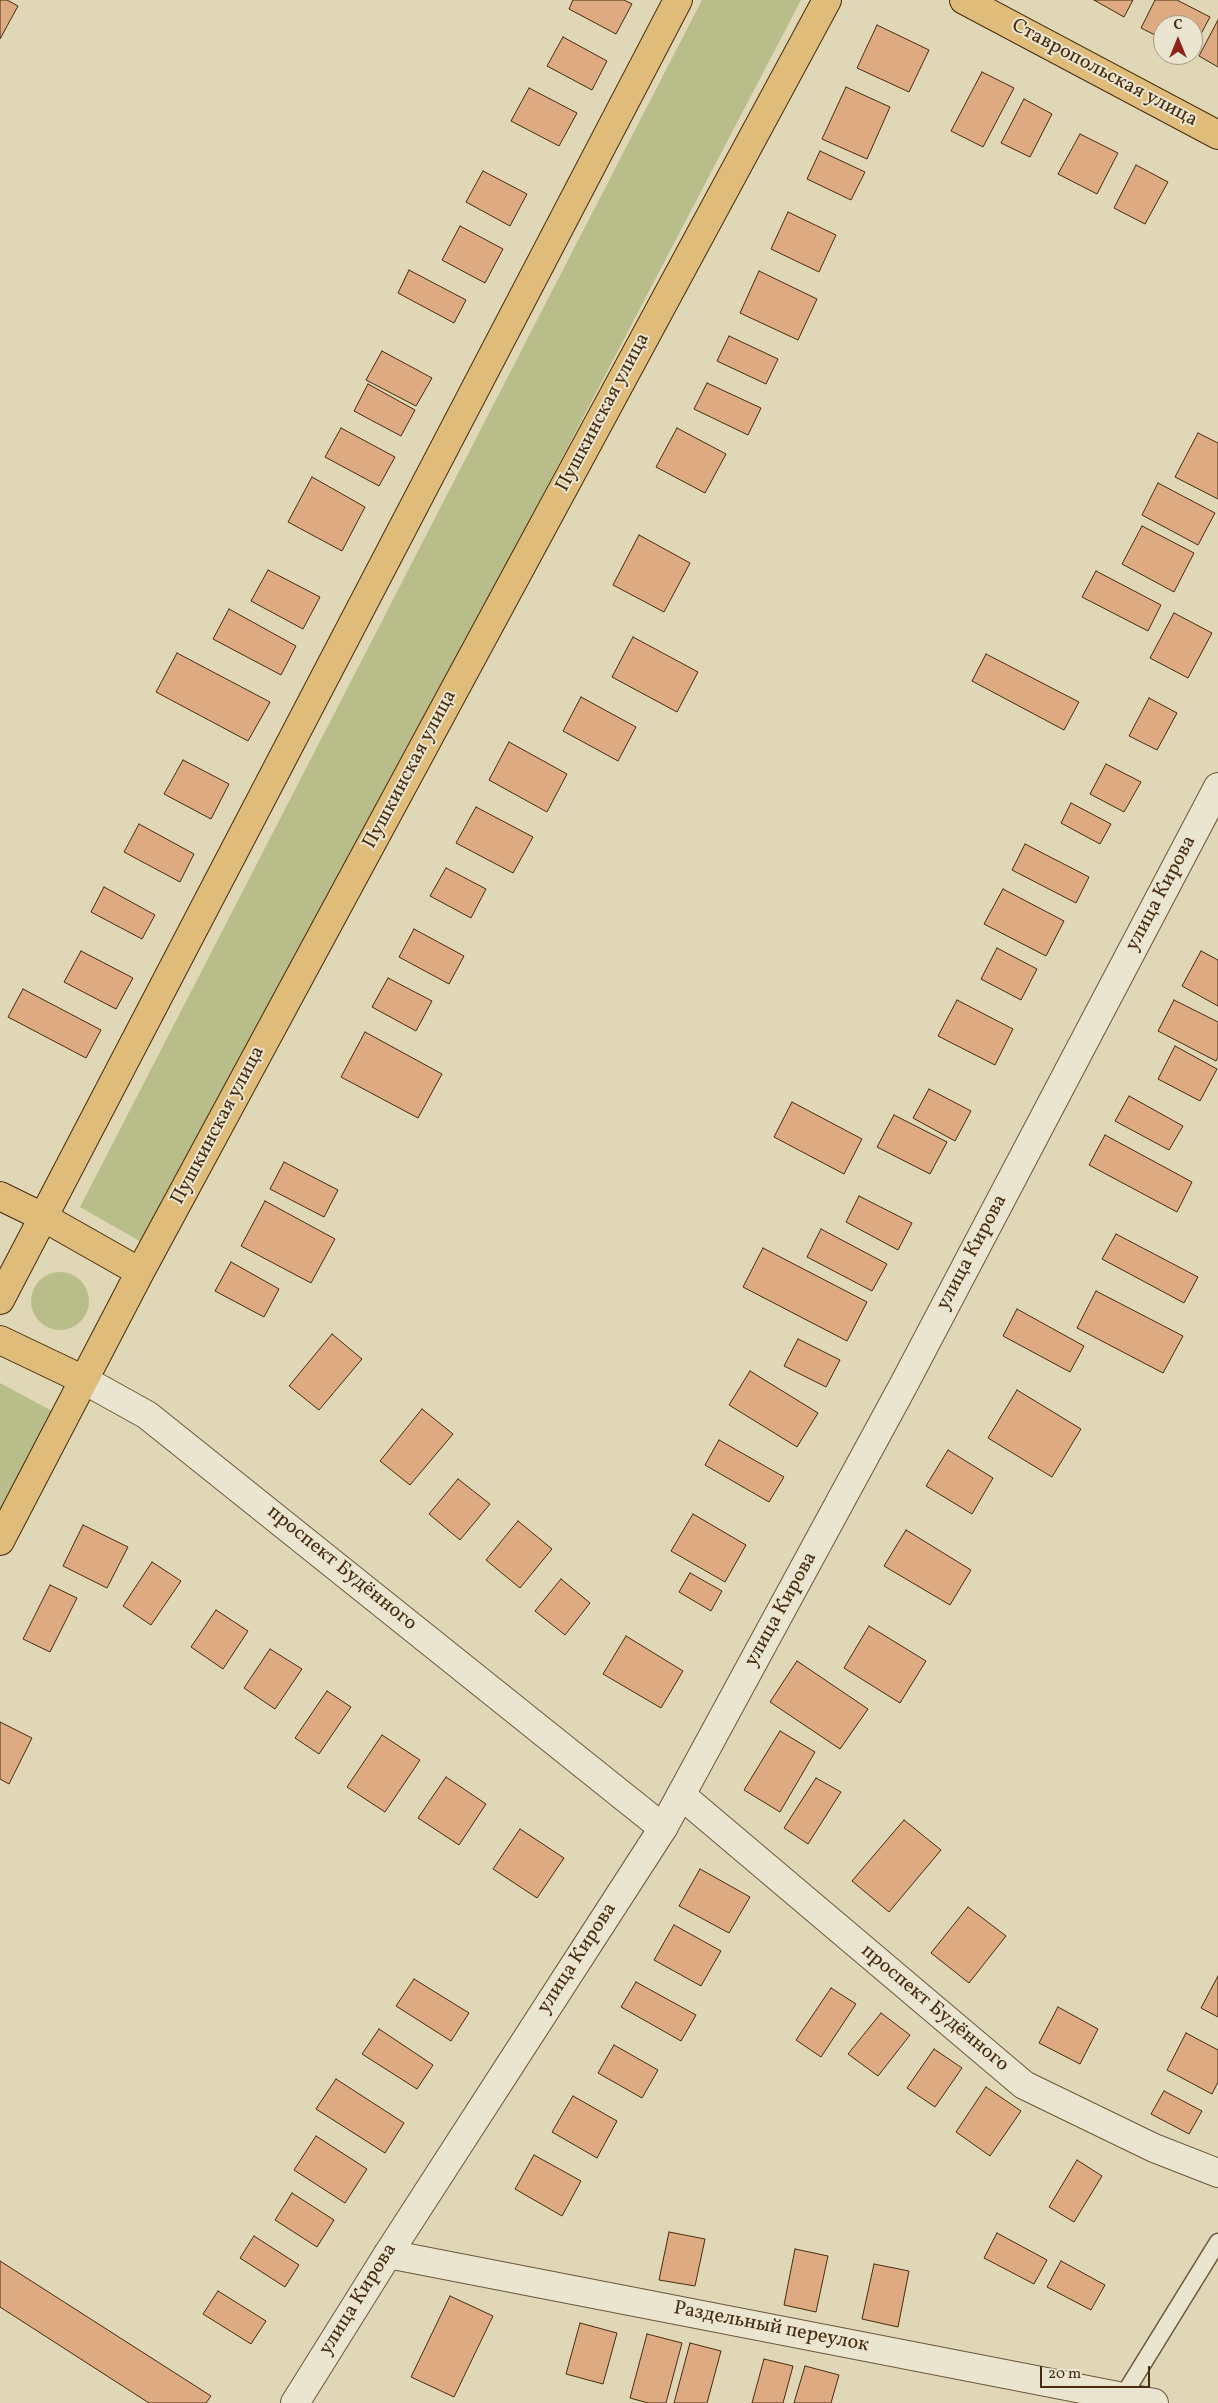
<!DOCTYPE html>
<html>
<head>
<meta charset="utf-8">
<style>
	body { margin:0 }
	#map { position:relative; width:1218px; height:2403px; overflow:hidden; background:#dfd7b6; font-family:Vollkorn,serif }
	canvas { display:block }
	.north { position:absolute; left:1153px; top:15px; width:50px; height:50px; box-sizing:border-box; background:#eae5d0; border:1px solid #a99b83; border-radius:50%; rotate:0deg; font-size:14px; font-weight:700; line-height:20px; text-align:center; color:#472c0f }
	.north::after { content:''; display:block; margin:auto; width:18px; height:22px; background:#8f2418; clip-path:polygon(50% 0,100% 100%,50% 72%,0 100%) }
	.scale { position:absolute; left:1040px; top:2366px; width:110px; height:22px; box-sizing:border-box; border:2px solid #472c0f; border-top:0; padding-left:6px; font-size:15px; line-height:18px; white-space:nowrap; color:#472c0f; -webkit-text-stroke:4px #eae5d0; paint-order:stroke }
</style>
</head>
<body>
<div id="map">
<canvas width="1218" height="2403"></canvas>
<div class="north">С</div>
<div class="scale">20 m</div>
</div>
<script>
const c = document.querySelector('canvas').getContext('2d');
c.lineJoin = 'round';
function paint(path, color) { c.fillStyle = color; c.fill(path, 'evenodd'); }
const poly = rows => new Path2D(rows.map(r => 'M' + r).join(''));
function trace(path, color, width, dash) { c.strokeStyle = color; c.lineWidth = width; c.lineCap = dash ? 'butt' : 'round'; c.setLineDash(dash || []); c.stroke(path); }
function drawText(font, color, halo, rows, align = 'center') {
  c.font = font + ' Vollkorn,serif'; c.lineWidth = 4; c.setLineDash([]); c.textBaseline = 'middle'; c.strokeStyle = halo; c.fillStyle = color; for (const [text, x, y, turn = 0] of rows) {
    c.save(); c.translate(x, y); c.rotate((+turn || 0) * Math.PI / 180); c.textAlign = isNaN(turn) ? turn : align; if (halo) c.strokeText(text, 0, 0); c.fillText(text, 0, 0); c.restore();
  }
}
const green = poly([
	[702,0,801,0,150,1247,80,1207],
	'31 1301a29 29 0 1 1 58 0a29 29 0 1 1-58 0Z',
	[0,1383,52,1411,0,1510]
]);
const building = poly([
	[0,0,7,0,18,6,0,39,0,0],
	[573,0,624,0,632,4,616,34,569,9,573,0],
	[1094,0,1133,0,1124,17,1094,0],
	[1155,0,1177,0,1210,17,1193,49,1193,25,1163,25,1163,39,1141,28,1155,0],
	[1218,20,1218,67,1199,56,1218,20],
	[877,25,929,50,909,92,857,68,877,25],
	[563,37,607,61,592,90,547,66,563,37],
	[982,72,1014,88,983,147,951,131,982,72],
	[846,87,890,107,867,159,822,139,846,87],
	[529,88,577,113,559,146,511,121,529,88],
	[1024,99,1052,114,1030,157,1001,143,1024,99],
	[1080,134,1118,153,1097,194,1058,174,1080,134],
	[820,151,865,172,851,200,807,179,820,151],
	[1136,165,1168,182,1145,224,1114,208,1136,165],
	[483,171,527,194,510,226,466,202,483,171],
	[788,212,836,235,819,272,771,249,788,212],
	[460,226,503,249,485,283,442,260,460,226],
	[409,270,466,300,454,323,398,293,409,270],
	[759,271,817,299,798,340,740,313,759,271],
	[729,336,778,359,766,384,717,361,729,336],
	[382,351,432,378,416,406,366,380,382,351],
	[707,383,761,408,748,435,694,409,707,383],
	[368,384,415,410,401,436,354,411,368,384],
	[341,428,395,457,379,486,325,457,341,428],
	[677,428,726,454,705,493,656,467,677,428],
	[1198,433,1218,443,1218,499,1175,477,1198,433],
	[312,477,365,507,342,551,288,522,312,477],
	[1158,483,1215,513,1198,545,1142,515,1158,483],
	[1142,526,1194,553,1174,592,1122,564,1142,526],
	[639,535,690,563,664,612,613,585,639,535],
	[268,570,320,597,303,629,251,601,268,570],
	[1096,571,1161,605,1148,631,1082,597,1096,571],
	[229,609,296,646,281,675,213,639,229,609],
	[1174,613,1212,633,1188,678,1150,658,1174,613],
	[633,637,698,672,677,712,612,677,633,637],
	[177,653,270,702,248,741,156,692,177,653],
	[986,654,1079,702,1064,730,972,681,986,654],
	[581,697,636,727,618,761,563,731,581,697],
	[1149,698,1177,713,1157,750,1129,736,1149,698],
	[509,742,567,774,547,812,489,780,509,742],
	[183,760,229,784,211,819,164,794,183,760],
	[1106,764,1141,782,1124,812,1090,794,1106,764],
	[1071,803,1111,824,1100,844,1061,823,1071,803],
	[476,807,533,837,513,873,456,843,476,807],
	[139,824,194,854,180,882,124,852,139,824],
	[1025,844,1089,877,1076,903,1012,870,1025,844],
	[446,868,486,889,471,918,430,896,446,868],
	[104,887,155,915,142,939,91,912,104,887],
	[1003,889,1064,921,1046,956,984,924,1003,889],
	[414,929,464,956,449,984,399,957,414,929],
	[997,948,1037,969,1021,1000,981,979,997,948],
	[81,951,133,978,116,1009,64,982,81,951],
	[1201,951,1218,960,1218,1006,1182,986,1201,951],
	[388,978,432,1001,416,1031,372,1007,388,978],
	[23,989,101,1030,86,1058,8,1017,23,989],
	[957,1000,1013,1029,995,1065,938,1036,957,1000],
	[1174,1000,1218,1022,1218,1057,1216,1061,1158,1031,1174,1000],
	[365,1032,442,1074,418,1118,341,1077,365,1032],
	[1175,1046,1217,1069,1200,1101,1158,1079,1175,1046],
	[929,1089,971,1111,955,1141,913,1118,929,1089],
	[1129,1096,1183,1126,1169,1150,1115,1121,1129,1096],
	[792,1102,862,1139,844,1174,774,1137,792,1102],
	[894,1115,947,1142,930,1174,877,1147,894,1115],
	[1105,1135,1192,1182,1177,1212,1089,1165,1105,1135],
	[284,1162,338,1190,324,1217,270,1189,284,1162],
	[859,1196,912,1223,898,1250,846,1222,859,1196],
	[265,1201,335,1239,311,1283,241,1246,265,1201],
	[821,1229,887,1264,872,1291,807,1257,821,1229],
	[1116,1234,1198,1277,1184,1303,1102,1259,1116,1234],
	[763,1248,867,1302,847,1341,743,1287,763,1248],
	[231,1262,279,1289,264,1317,215,1291,231,1262],
	[1096,1291,1183,1336,1163,1373,1077,1328,1096,1291],
	[1017,1309,1084,1346,1070,1372,1003,1336,1017,1309],
	[332,1334,362,1359,319,1410,289,1386,332,1334],
	[798,1339,840,1360,826,1387,784,1366,798,1339],
	[750,1371,818,1413,797,1447,729,1405,750,1371],
	[1017,1390,1081,1429,1052,1477,988,1438,1017,1390],
	[422,1409,453,1434,410,1485,380,1461,422,1409],
	[719,1440,784,1477,769,1502,705,1465,719,1440],
	[948,1450,993,1478,972,1514,926,1486,948,1450],
	[458,1479,490,1504,460,1540,429,1514,458,1479],
	[693,1514,746,1545,725,1582,671,1551,693,1514],
	[518,1521,552,1549,520,1588,486,1560,518,1521],
	[83,1525,128,1547,107,1588,63,1566,83,1525],
	[906,1530,971,1570,950,1605,884,1566,906,1530],
	[152,1562,181,1581,151,1625,123,1606,152,1562],
	[690,1573,722,1591,711,1611,679,1592,690,1573],
	[561,1579,590,1603,565,1635,535,1611,561,1579],
	[50,1585,77,1598,50,1652,23,1639,50,1585],
	[216,1610,248,1631,223,1669,191,1647,216,1610],
	[869,1626,926,1661,900,1703,844,1668,869,1626],
	[626,1636,683,1671,661,1708,603,1674,626,1636],
	[270,1649,302,1669,275,1709,244,1688,270,1649],
	[797,1661,868,1709,840,1749,770,1702,797,1661],
	[327,1691,351,1707,319,1754,295,1738,327,1691],
	[0,1722,32,1738,9,1784,0,1779,0,1722],
	[780,1731,815,1752,780,1812,744,1790,780,1731],
	[382,1735,420,1760,385,1812,347,1787,382,1735],
	[446,1777,486,1804,459,1845,418,1818,446,1777],
	[816,1778,841,1792,808,1844,784,1828,816,1778],
	[904,1820,941,1850,889,1912,852,1881,904,1820],
	[520,1829,564,1858,537,1898,493,1869,520,1829],
	[700,1869,750,1897,729,1933,679,1906,700,1869],
	[968,1907,1006,1936,969,1983,931,1953,968,1907],
	[674,1925,721,1951,701,1986,654,1960,674,1925],
	[1218,1976,1218,2017,1201,2008,1218,1976],
	[414,1979,469,2013,451,2041,396,2006,414,1979],
	[636,1982,696,2015,681,2041,621,2007,636,1982],
	[831,1988,856,2004,821,2057,796,2040,831,1988],
	[1058,2007,1098,2029,1080,2064,1039,2043,1058,2007],
	[881,2013,910,2035,878,2076,848,2054,881,2013],
	[379,2029,433,2065,417,2089,362,2054,379,2029],
	[1186,2033,1218,2050,1218,2082,1212,2094,1167,2070,1186,2033],
	[614,2045,658,2070,642,2098,598,2073,614,2045],
	[934,2049,962,2068,935,2107,907,2088,934,2049],
	[336,2079,404,2123,385,2153,316,2109,336,2079],
	[986,2087,1021,2111,990,2156,956,2132,986,2087],
	[1164,2091,1202,2111,1189,2134,1151,2114,1164,2091],
	[573,2096,617,2121,597,2158,552,2132,573,2096],
	[316,2136,367,2169,345,2203,294,2170,316,2136],
	[534,2155,581,2181,562,2216,515,2189,534,2155],
	[1077,2160,1102,2176,1074,2222,1049,2207,1077,2160],
	[292,2193,334,2220,317,2247,275,2220,292,2193],
	[669,2232,705,2239,695,2286,659,2280,669,2232],
	[997,2233,1047,2260,1034,2284,984,2258,997,2233],
	[254,2236,299,2265,285,2287,240,2258,254,2236],
	[795,2249,828,2256,816,2312,784,2305,795,2249],
	[0,2261,211,2396,206,2403,149,2403,0,2307,0,2261],
	[1061,2261,1105,2285,1091,2310,1047,2287,1061,2261],
	[874,2264,909,2271,898,2327,862,2319,874,2264],
	[218,2291,266,2321,251,2344,203,2314,218,2291],
	[450,2296,493,2316,454,2397,411,2377,450,2296],
	[580,2323,617,2333,603,2384,566,2374,580,2323],
	[647,2334,682,2343,666,2403,648,2403,630,2398,647,2334],
	[690,2343,721,2351,707,2403,674,2403,690,2343],
	[764,2359,793,2366,783,2403,752,2403,764,2359],
	[805,2366,839,2375,831,2403,794,2403,805,2366]
]);
const service = poly([
	[1123,2396,1218,2242]
]);
const minor = poly([
	[84,1380,147,1415,663,1828],
	[681,1795,1024,2085,1154,2148,1218,2173],
	[388,2254,1154,2403]
]);
const tertiary = poly([
	[295,2403,388,2254,663,1828,903,1386,1218,787]
]);
const primary = poly([
	[964,0,1218,135],
	[0,1196,43,1217,140,1272],
	[0,1300,678,0],
	[0,1340,84,1380],
	[0,1541,140,1272,827,0]
]);
const streetNames = [
	["Ставропольская улица",1104,74,28],
	["Пушкинская улица",604,413,-62],
	["Пушкинская улица",411,770,-62],
	["улица Кирова",1162,894,-62],
	["Пушкинская улица",219,1126,-62],
	["улица Кирова",973,1253,-62],
	["проспект Будённого",341,1569,39],
	["улица Кирова",782,1610,-61],
	["улица Кирова",578,1959,-57],
	["проспект Будённого",934,2009,40],
	["улица Кирова",359,2300,-58],
	["Раздельный переулок",771,2328,11]
];
paint(green, '#b8bd89');
paint(building, '#deaa82');
trace(building, '#472c0f', 1);
trace(service, '#6d5739', 19);
trace(minor, '#6d5739', 30);
trace(tertiary, '#6d5739', 30);
trace(primary, '#472c0f', 30);
trace(service, '#eae5d0', 16);
trace(minor, '#eae5d0', 28);
trace(tertiary, '#eae5d0', 28);
trace(primary, '#e0bc7b', 28);
drawText('20px', '#472c0f', '#eae5d0', streetNames);
</script>
</body>
</html>
